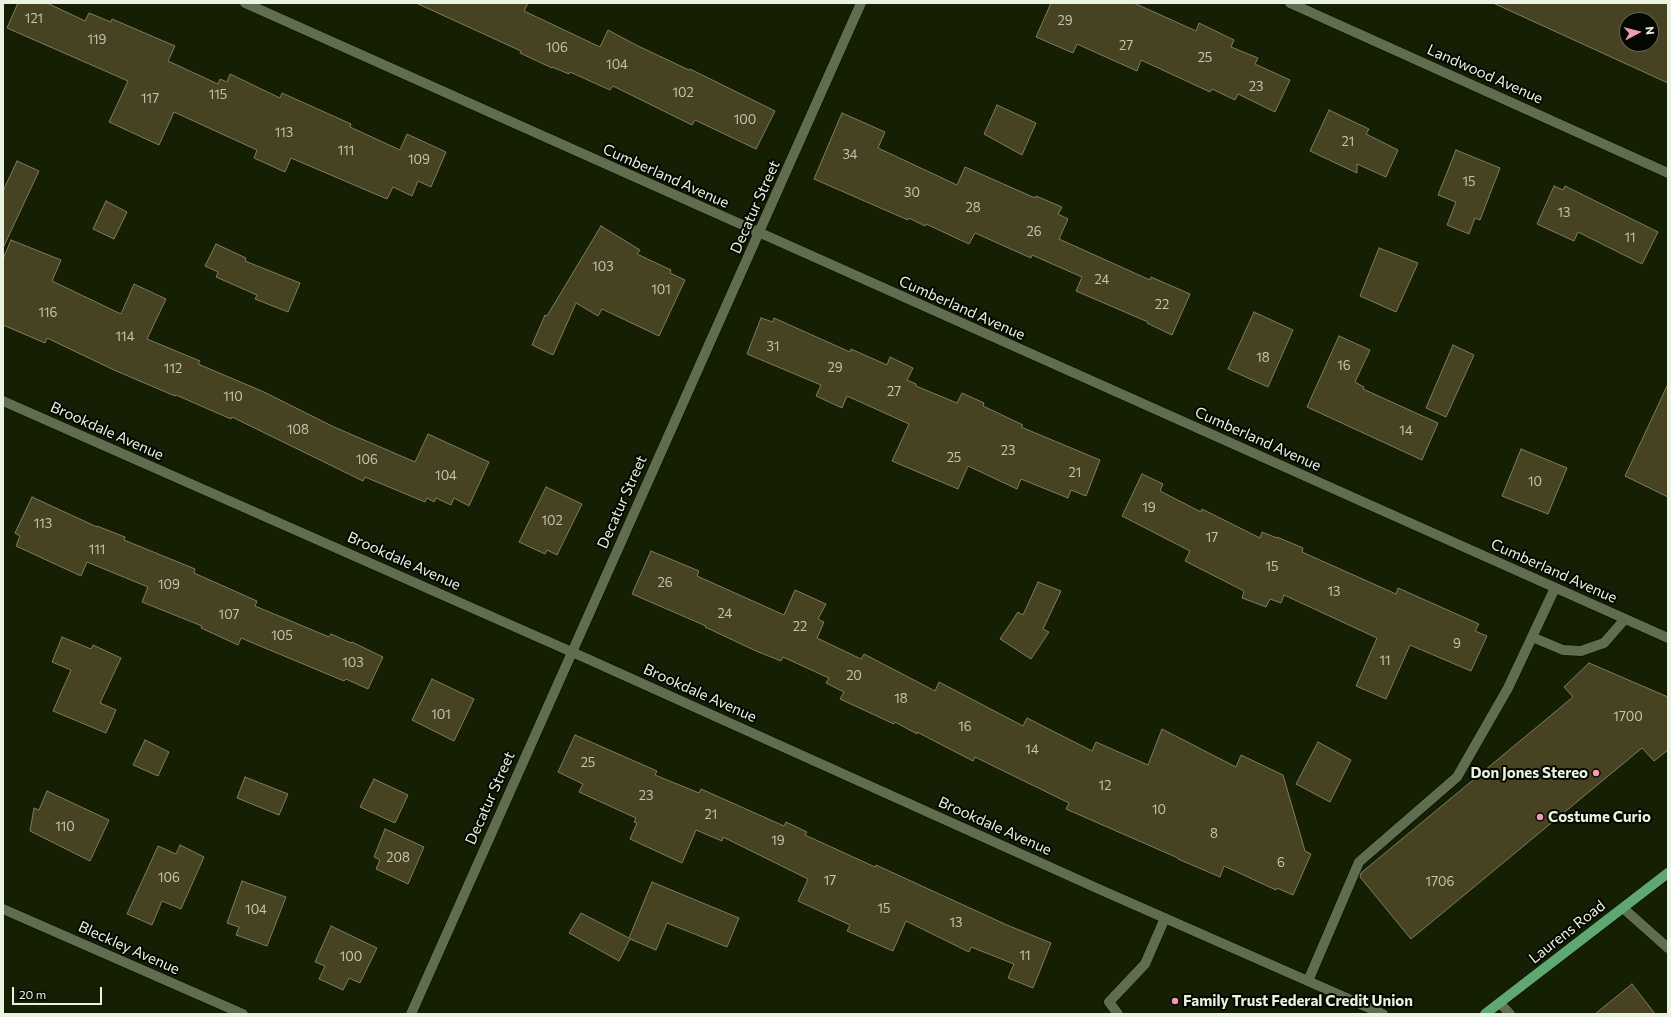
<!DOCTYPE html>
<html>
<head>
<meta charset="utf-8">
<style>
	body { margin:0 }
	#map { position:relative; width:1671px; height:1017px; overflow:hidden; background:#141f04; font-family:Commissioner,sans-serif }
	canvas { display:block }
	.frame { position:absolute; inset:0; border:4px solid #eaf2e1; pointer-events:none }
	.north { position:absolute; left:1619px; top:12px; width:40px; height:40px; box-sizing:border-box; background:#040801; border:1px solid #60665b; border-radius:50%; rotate:83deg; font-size:11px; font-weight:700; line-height:16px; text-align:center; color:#eaf2e1 }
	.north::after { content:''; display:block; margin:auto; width:14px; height:18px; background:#f09ab5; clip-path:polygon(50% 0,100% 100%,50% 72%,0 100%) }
	.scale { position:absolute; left:12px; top:987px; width:90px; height:18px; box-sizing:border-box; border:2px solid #eaf2e1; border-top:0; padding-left:5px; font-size:12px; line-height:14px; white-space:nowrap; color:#eaf2e1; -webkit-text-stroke:3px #040801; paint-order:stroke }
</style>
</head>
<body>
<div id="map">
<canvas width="1671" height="1017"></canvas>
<div class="frame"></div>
<div class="north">N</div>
<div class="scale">20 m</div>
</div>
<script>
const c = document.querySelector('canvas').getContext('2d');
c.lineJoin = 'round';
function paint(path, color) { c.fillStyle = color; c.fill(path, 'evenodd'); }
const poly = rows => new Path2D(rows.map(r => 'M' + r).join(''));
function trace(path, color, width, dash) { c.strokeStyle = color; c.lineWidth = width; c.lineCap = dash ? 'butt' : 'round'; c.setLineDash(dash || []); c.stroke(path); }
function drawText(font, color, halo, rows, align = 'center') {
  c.font = font + ' Commissioner,sans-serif'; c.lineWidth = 4; c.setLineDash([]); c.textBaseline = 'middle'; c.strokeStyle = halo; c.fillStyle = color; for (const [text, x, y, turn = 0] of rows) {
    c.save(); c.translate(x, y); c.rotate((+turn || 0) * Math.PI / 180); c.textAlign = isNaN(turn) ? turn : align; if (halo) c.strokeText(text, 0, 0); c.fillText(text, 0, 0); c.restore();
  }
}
const building = poly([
	[18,3,47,3,85,21,89,13,111,22,112,19,175,46,168,61,218,84,220,79,227,82,230,74,280,98,282,93,351,124,350,127,400,150,407,134,446,152,431,187,418,181,412,196,393,187,387,199,291,158,285,172,254,158,257,150,174,112,159,145,109,122,128,81,7,28,18,3],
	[416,3,528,3,524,11,600,47,608,30,636,45,689,70,690,69,775,111,756,149,695,120,692,125,613,86,610,90,570,72,569,74,552,67,552,68,520,53,521,51,416,3],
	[1051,3,1134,3,1196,31,1199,23,1234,40,1231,47,1258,58,1255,64,1290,80,1275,112,1238,94,1235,100,1212,89,1210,92,1141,60,1137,71,1077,44,1073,53,1036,37,1051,3],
	[1493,3,1668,3,1668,83,1493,3],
	[1627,20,1651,20,1651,44,1627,44,1627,20],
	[997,105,1036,123,1022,155,984,134,997,105],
	[1329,110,1369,129,1366,134,1398,150,1386,177,1357,164,1357,173,1310,151,1329,110],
	[842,113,885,132,878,148,957,185,965,167,1035,198,1036,196,1062,207,1058,214,1068,219,1059,239,1150,280,1151,277,1190,294,1172,335,1147,323,1148,322,1076,291,1082,277,1032,255,1031,258,975,233,969,244,926,224,925,226,909,218,908,220,814,179,842,113],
	[1456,150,1500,168,1480,220,1475,218,1469,234,1447,225,1456,202,1438,195,1456,150],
	[17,161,39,171,3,248,3,191,17,161],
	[1554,186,1563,190,1565,186,1658,232,1642,264,1578,232,1574,241,1537,224,1554,186],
	[106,201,127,212,114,239,93,229,106,201],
	[601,226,640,250,637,254,671,270,670,273,685,280,659,336,602,309,598,316,576,303,553,355,532,345,545,315,547,316,601,226],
	[11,240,61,260,52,281,121,314,134,284,166,299,147,339,200,361,198,364,264,392,334,427,415,462,428,434,489,462,469,506,454,498,451,505,436,498,434,502,427,498,425,502,365,477,363,481,232,417,231,419,176,395,175,396,114,370,47,338,45,343,3,325,3,259,11,240],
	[216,244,246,258,245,261,300,283,288,312,255,299,257,295,216,277,218,272,205,266,216,244],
	[1379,248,1418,263,1396,312,1360,296,1379,248],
	[1254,312,1293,330,1268,387,1228,369,1254,312],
	[761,318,773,322,774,318,850,352,851,349,887,365,890,357,913,368,907,380,916,384,916,386,957,403,962,393,984,403,983,406,1023,425,1021,427,1100,460,1086,496,1071,490,1068,498,1021,479,1017,489,968,466,958,489,892,461,909,424,847,396,842,408,816,396,821,385,747,354,761,318],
	[1339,336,1370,350,1355,382,1364,387,1363,389,1438,423,1422,460,1307,407,1339,336],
	[1453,345,1474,355,1446,417,1426,408,1453,345],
	[1668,384,1668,497,1625,476,1668,384],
	[1521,449,1567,468,1548,514,1502,496,1521,449],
	[1142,474,1163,484,1160,491,1201,512,1202,509,1260,538,1262,532,1277,538,1277,537,1303,548,1302,552,1396,594,1398,588,1479,624,1475,631,1487,636,1471,671,1410,645,1386,699,1356,686,1377,638,1284,595,1281,603,1270,599,1266,607,1242,598,1244,591,1185,561,1190,551,1122,516,1142,474],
	[546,487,582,504,557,555,547,550,545,554,519,542,546,487],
	[32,497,97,527,97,526,125,537,124,540,195,569,194,573,257,601,255,606,329,637,331,634,351,643,352,642,383,657,368,689,346,679,344,681,241,638,238,645,201,628,202,626,142,602,148,587,87,562,81,576,16,546,20,536,15,533,32,497],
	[651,551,699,571,697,576,784,615,795,590,826,604,818,619,824,622,817,638,861,659,864,654,935,691,939,682,1023,726,1027,718,1092,751,1096,742,1148,765,1162,729,1236,767,1241,755,1283,775,1305,851,1311,854,1293,895,1277,888,1276,890,1224,866,1220,877,1178,859,1178,858,1066,809,1069,803,975,757,973,761,917,732,917,734,895,722,894,724,840,699,844,692,826,683,829,678,783,657,781,661,756,651,705,627,706,626,632,594,651,551],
	[1038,582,1061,591,1043,629,1049,632,1031,659,1000,639,1018,612,1023,615,1038,582],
	[62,637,91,649,93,645,121,658,100,703,116,710,106,733,53,711,71,670,52,662,62,637],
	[1589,663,1668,697,1668,750,1654,761,1642,748,1411,939,1360,877,1361,873,1573,697,1564,687,1589,663],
	[432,679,474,699,454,741,412,720,432,679],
	[575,735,657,771,655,775,699,793,701,789,784,826,786,822,807,832,805,835,875,867,876,865,1007,925,1051,943,1033,988,1008,978,1014,964,971,947,969,952,906,921,893,951,847,931,850,925,798,901,808,879,723,837,722,841,696,830,682,863,630,839,637,823,634,822,636,818,579,792,583,784,558,772,575,735],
	[145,740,169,752,158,776,133,765,145,740],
	[1318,742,1351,760,1330,802,1296,784,1318,742],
	[245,777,288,794,279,815,237,798,245,777],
	[374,779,408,795,395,823,360,807,374,779],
	[47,791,109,820,90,861,30,831,34,808,39,810,47,791],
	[385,829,424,847,408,884,376,869,380,860,374,857,385,829],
	[180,845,204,857,181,909,162,901,152,925,127,914,158,846,176,854,180,845],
	[242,881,286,897,267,946,236,935,239,927,227,923,242,881],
	[652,882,739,918,727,947,667,923,656,950,630,939,619,961,569,933,581,913,629,938,652,882],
	[331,926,377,948,360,983,349,978,343,990,319,979,325,966,315,962,331,926],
	[1632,984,1655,1014,1595,1014,1632,984]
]);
const service = poly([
	[1532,637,1563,650,1581,651,1604,643,1625,619],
	[1623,908,1668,948],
	[1308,981,1359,862,1457,777,1508,688,1555,588],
	[1500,1003,1510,1014],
	[1118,1014,1109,1002,1145,964,1165,918]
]);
const minor = poly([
	[245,3,1668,638],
	[1290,3,1668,173],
	[3,401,590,660,1101,890,1383,1014],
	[3,909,243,1014],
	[411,1014,861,3]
]);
const primary = poly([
	[1485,1014,1668,873]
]);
const markers = [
	[1596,773,4,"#f09ab5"],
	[1540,817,4,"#f09ab5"],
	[1175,1001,4,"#f09ab5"]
];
const numberNames = [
	["121",34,19],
	["29",1065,21],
	["119",97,40],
	["27",1126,46],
	["106",557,48],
	["25",1205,58],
	["104",617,65],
	["23",1256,87],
	["102",683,93],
	["115",218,95],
	["117",150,99],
	["100",745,120],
	["113",284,133],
	["21",1348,142],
	["111",346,151],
	["34",850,155],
	["109",419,160],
	["15",1469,182],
	["30",912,193],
	["28",973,208],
	["13",1564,213],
	["26",1034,232],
	["11",1630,238],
	["103",603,267],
	["24",1102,280],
	["101",661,290],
	["22",1162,305],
	["116",48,313],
	["114",125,337],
	["31",773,347],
	["18",1263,358],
	["16",1344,366],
	["29",835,368],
	["112",173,369],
	["27",894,392],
	["110",233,397],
	["108",298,430],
	["14",1406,431],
	["23",1008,451],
	["25",954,458],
	["106",367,460],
	["21",1075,473],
	["104",446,476],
	["10",1535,482],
	["19",1149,508],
	["102",552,521],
	["113",43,524],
	["17",1212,538],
	["111",97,550],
	["15",1272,567],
	["26",665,583],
	["109",169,585],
	["13",1334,592],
	["24",725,614],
	["107",229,615],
	["22",800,627],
	["105",282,636],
	["9",1457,644],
	["11",1385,661],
	["103",353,663],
	["20",854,676],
	["18",901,699],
	["101",441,715],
	["1700",1628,717],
	["16",965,727],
	["14",1032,750],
	["25",588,763],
	["12",1105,786],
	["23",646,796],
	["10",1159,810],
	["21",711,815],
	["110",65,827],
	["8",1214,834],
	["19",778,841],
	["208",398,858],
	["6",1281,863],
	["106",169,878],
	["17",830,881],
	["1706",1440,882],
	["15",884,909],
	["104",256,910],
	["13",956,923],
	["11",1025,956],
	["100",351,957]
];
const streetNames = [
	["Landwood Avenue",1485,74,24],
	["Cumberland Avenue",666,176,24],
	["Decatur Street",755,207,-66],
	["Cumberland Avenue",962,308,24],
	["Brookdale Avenue",107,431,24],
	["Cumberland Avenue",1258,439,24],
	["Decatur Street",622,502,-66],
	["Brookdale Avenue",404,561,24],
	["Cumberland Avenue",1554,571,24],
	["Brookdale Avenue",700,693,24],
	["Decatur Street",490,798,-66],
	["Brookdale Avenue",995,826,24],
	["Laurens Road",1567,932,-38],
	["Bleckley Avenue",129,948,24]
];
const poiNames = [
	["Don Jones Stereo",1588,773,"right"],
	["Costume Curio",1548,817],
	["Family Trust Federal Credit Union",1183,1001]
];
paint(building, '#474322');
trace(building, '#817d5a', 1);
trace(service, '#020900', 11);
trace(minor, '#020900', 11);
trace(primary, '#020900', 11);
trace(service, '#606e4f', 10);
trace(minor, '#606e4f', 10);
trace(primary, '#5fa871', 10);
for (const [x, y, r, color] of markers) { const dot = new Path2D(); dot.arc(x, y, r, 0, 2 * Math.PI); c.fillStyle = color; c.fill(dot); trace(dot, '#040801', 1.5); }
drawText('13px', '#c1c6b1', null, numberNames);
drawText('15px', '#eaf2e1', '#040801', streetNames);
drawText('bold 15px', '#eaf2e1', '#040801', poiNames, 'left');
</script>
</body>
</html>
